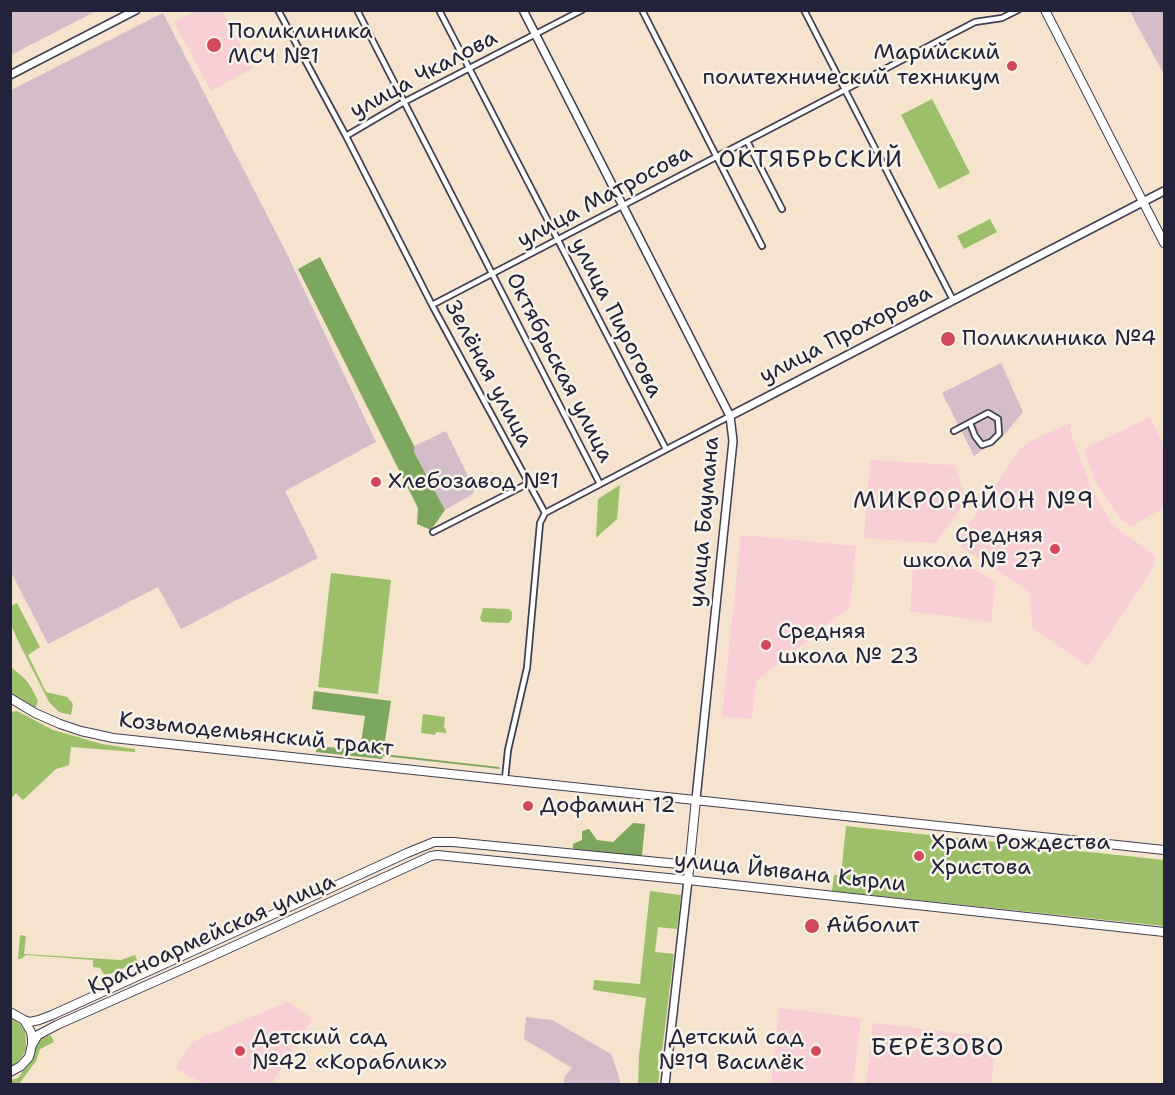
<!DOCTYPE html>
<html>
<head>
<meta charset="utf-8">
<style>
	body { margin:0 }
	#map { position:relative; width:1175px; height:1095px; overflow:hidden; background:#f5e3cd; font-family:"Shantell Sans",sans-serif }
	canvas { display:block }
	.frame { position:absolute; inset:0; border:12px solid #22223b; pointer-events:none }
</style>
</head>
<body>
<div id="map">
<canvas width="1175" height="1095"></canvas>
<div class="frame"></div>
</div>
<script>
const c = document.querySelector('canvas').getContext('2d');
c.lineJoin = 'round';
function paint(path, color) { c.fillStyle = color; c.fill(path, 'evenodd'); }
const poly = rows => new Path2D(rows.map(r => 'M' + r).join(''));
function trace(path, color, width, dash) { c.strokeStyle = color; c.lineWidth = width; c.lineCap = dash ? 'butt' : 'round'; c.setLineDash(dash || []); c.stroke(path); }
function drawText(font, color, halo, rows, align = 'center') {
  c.font = font + ' "Shantell Sans",sans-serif'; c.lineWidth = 5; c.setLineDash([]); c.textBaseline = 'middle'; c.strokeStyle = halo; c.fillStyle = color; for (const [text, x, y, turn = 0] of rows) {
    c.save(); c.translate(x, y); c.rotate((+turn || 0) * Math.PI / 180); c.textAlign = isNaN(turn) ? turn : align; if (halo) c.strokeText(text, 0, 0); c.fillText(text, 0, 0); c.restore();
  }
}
const built = poly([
	[197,10,222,11,253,68,211,91,174,22],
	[1150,417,1164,447,1164,508,1131,526,1121,520,1094,480,1084,449],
	[1071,423,1070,431,1090,485,1112,525,1155,555,1154,566,1087,666,1033,628,1029,592,956,543,1021,448,1032,440],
	[870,460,955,465,966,500,936,543,864,538],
	[741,535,856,546,850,607,756,681,752,719,722,716],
	[914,554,948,554,996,582,991,622,910,611],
	[287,1002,312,1018,272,1084,204,1084,176,1068,192,1042],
	[779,1008,861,1018,853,1084,771,1084],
	[873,1023,997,1038,991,1084,866,1084]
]);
const industrial = poly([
	[11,10,96,10,96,11,11,55],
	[1130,11,1164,11,1164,74,1138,27],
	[163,13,287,254,376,442,285,491,318,558,181,629,158,587,48,644,11,572,11,90],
	[1001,363,1023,412,1004,435,974,456,942,393],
	[446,431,474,488,473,494,445,510,414,452,414,446],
	[526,1017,552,1020,611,1054,619,1077,620,1084,563,1084,565,1076,572,1068,524,1039]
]);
const green = poly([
	[932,99,970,173,939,189,901,115],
	[990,219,997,232,964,249,957,236],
	[620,485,617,519,596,538,598,499],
	[331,573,391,580,378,694,318,687],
	[17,603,40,647,28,655,46,692,67,697,73,704,71,715,59,712,49,702,20,645,11,625,10,606],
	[483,608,509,609,512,612,512,619,509,623,482,622,480,618],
	[10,666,26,680,31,687,38,701,36,707,33,707,25,704,11,693],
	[17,711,53,730,102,744,135,749,135,752,71,747,69,765,56,769,23,800,16,793,11,799,11,712],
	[423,714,445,717,444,728,446,729,446,733,436,732,435,735,421,733],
	[846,826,1164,860,1164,926,832,891,834,875,841,875],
	[650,891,681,895,677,929,658,927,655,952,674,954,658,1084,638,1084,639,1056,646,998,593,990,594,980,640,984],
	[20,935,26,936,24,954,121,960,135,955,138,962,105,976,100,968,93,967,93,960,26,955,21,959,18,959],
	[11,1017,20,1024,25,1032,26,1040,26,1049,22,1057,16,1063,11,1066],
	[51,1035,54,1042,40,1049,36,1061,19,1084,11,1084,11,1080,18,1078,26,1067,31,1058,36,1044,40,1039]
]);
const forest = poly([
	[320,257,414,446,414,452,445,510,431,530,417,524,418,508,298,269],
	[314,691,391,701,383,754,499,767,500,769,383,756,382,759,316,752,317,746,360,750,365,716,312,709],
	[633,823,645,824,642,855,638,858,577,851,573,848,573,844,582,840,582,831,589,829,597,840,613,842]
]);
const street = poly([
	[278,10,346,136,432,305,545,513],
	[357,10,600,484],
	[439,10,666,449],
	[642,10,762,246],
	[804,10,953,300],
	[346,136,404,102,582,10],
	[747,141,782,209],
	[432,305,975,22,1002,18,1018,10],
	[954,431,988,413,998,419,999,434,991,442,982,445,975,436,970,423],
	[545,513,730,416],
	[433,532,529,483],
	[505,779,508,750,527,668,540,523,545,513]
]);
const secondary = poly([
	[523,10,730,416,733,441,696,799],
	[10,75,136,10],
	[730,416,1164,191],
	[665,1084,688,880]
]);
const primary = poly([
	[1045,10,1164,243],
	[10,698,35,713,60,724,81,731,113,738,1164,850],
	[688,880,696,799],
	[10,1012,24,1020,31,1032,32,1039,32,1045,29,1057,21,1066,10,1072],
	[24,1020,30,1022,39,1020,52,1015,204,946,407,853,434,842,453,842,689,865],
	[32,1045,38,1035,57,1025,210,957,431,856,437,855,688,880,1164,932]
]);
const markers = [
	[214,45,8,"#d1495b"],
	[1012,66,6,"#d1495b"],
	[948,339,8,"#d1495b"],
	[376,482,6,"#d1495b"],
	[1055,549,6,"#d1495b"],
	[766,645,6,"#d1495b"],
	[528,806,6,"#d1495b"],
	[919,856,6,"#d1495b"],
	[812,926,8,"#d1495b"],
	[240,1051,6,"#d1495b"],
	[816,1051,6,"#d1495b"]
];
const poiNames = [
	["Поликлиника",228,32],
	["МСЧ №1",228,57],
	["Марийский",1000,53,"right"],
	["политехнический техникум",1000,78,"right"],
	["Поликлиника №4",962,339],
	["Хлебозавод №1",388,482],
	["Средняя",1043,536,"right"],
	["школа № 27",1043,561,"right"],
	["Средняя",778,632],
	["школа № 23",778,657],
	["Дофамин 12",540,806],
	["Храм Рождества",931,843],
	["Христова",931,868],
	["Айболит",826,926],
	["Детский сад",252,1038],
	["№42 «Кораблик»",252,1063],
	["Детский сад",804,1038,"right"],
	["№19 Василёк",804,1063,"right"]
];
const streetNames = [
	["улица Чкалова",424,75,-28],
	["улица Матросова",605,197,-28],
	["улица Пирогова",616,318,63],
	["улица Прохорова",846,335,-27],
	["Октябрьская улица",559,368,63],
	["Зелёная улица",488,374,62],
	["улица Баумана",705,522,-85],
	["Козьмодемьянский тракт",256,735,6],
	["улица Йывана Кырли",790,873,6],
	["Красноармейская улица",212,935,-24]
];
const neighbourhoodNames = [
	["ОКТЯБРЬСКИЙ",811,161],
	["МИКРОРАЙОН №9",974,502],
	["БЕРЁЗОВО",938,1049]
];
paint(built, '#f7cfd4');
paint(industrial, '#d2bdc8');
paint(green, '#9cc06a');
paint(forest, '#7da65e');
trace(street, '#423f51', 8);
trace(secondary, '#423f51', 10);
trace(primary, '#423f51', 10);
trace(street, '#fff', 4.5);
trace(secondary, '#fff', 7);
trace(primary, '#fff', 8);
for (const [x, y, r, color] of markers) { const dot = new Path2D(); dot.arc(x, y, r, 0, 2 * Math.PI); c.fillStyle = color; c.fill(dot); trace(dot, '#f7f3e8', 2); }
drawText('22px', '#22223b', '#f7f3e8', poiNames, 'left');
drawText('22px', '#22223b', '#f7f3e8', streetNames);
c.letterSpacing = '1.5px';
drawText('24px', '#22223b', '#f7f3e8', neighbourhoodNames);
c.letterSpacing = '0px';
</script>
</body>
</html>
